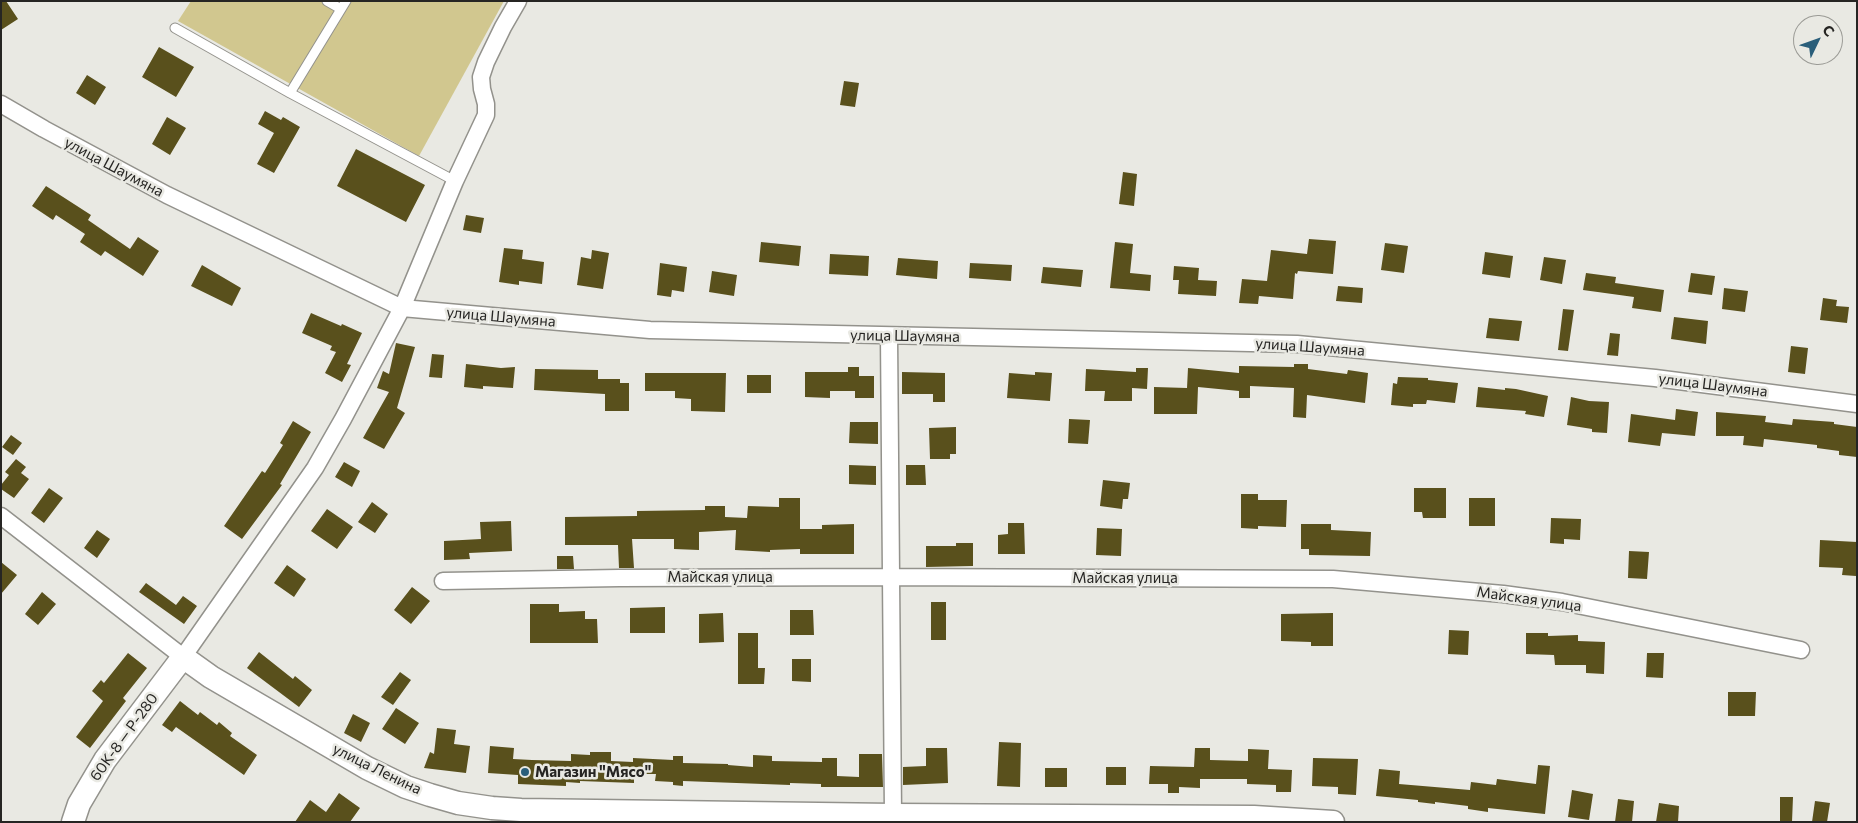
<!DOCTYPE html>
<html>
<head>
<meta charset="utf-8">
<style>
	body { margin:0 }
	#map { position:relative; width:1858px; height:823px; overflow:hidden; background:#e9e9e3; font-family:Commissioner,sans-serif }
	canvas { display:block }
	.frame { position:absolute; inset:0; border:2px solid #262523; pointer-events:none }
	.north { position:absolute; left:1793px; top:15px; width:50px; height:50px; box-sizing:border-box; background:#e9e9e3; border:1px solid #9b9b96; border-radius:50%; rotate:48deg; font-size:14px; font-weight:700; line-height:20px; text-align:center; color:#262523 }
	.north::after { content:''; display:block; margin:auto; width:18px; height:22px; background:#2a5e7a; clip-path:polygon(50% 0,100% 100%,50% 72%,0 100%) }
</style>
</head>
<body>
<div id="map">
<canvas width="1858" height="823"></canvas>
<div class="frame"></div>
<div class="north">С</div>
</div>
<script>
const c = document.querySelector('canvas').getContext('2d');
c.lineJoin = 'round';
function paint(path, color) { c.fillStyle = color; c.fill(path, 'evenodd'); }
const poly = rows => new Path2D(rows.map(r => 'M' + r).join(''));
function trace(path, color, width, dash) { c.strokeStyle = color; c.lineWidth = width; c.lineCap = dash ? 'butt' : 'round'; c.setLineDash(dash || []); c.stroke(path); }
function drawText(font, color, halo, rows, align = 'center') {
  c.font = font + ' Commissioner,sans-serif'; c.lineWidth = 5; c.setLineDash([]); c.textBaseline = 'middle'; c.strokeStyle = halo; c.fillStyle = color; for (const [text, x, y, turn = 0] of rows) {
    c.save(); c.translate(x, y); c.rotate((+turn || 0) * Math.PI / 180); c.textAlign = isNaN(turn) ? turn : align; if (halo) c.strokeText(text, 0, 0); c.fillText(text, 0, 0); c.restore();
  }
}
const green = poly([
	[191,1,504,1,419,156,178,21]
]);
const building = poly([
	[1,1,6,1,18,19,1,30],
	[159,47,194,67,176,97,142,77],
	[87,75,106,87,95,105,76,93],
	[844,81,859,83,855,107,840,105],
	[265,111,281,120,283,117,300,127,274,173,257,164,274,133,258,124],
	[167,117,186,128,170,155,152,144],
	[356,149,425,185,406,222,337,186],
	[1123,172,1137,174,1134,206,1119,204],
	[46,186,91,215,88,220,130,249,138,237,159,251,143,276,105,251,101,256,80,242,85,234,56,215,53,220,32,206],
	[466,215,484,218,481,233,463,230],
	[1309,239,1336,241,1333,274,1298,271,1297,274,1295,273,1293,299,1259,296,1258,304,1239,303,1242,279,1267,281,1271,250,1307,254],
	[761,242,801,246,799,266,759,262],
	[1115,242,1133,244,1130,273,1151,275,1150,291,1110,288],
	[1385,243,1408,246,1404,273,1381,270],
	[504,248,523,250,522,259,544,262,542,284,519,281,519,285,499,282],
	[592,250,609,253,603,289,577,285,581,257,591,259],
	[1485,252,1513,256,1510,278,1482,274],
	[830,254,869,256,868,276,829,274],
	[1544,257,1566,260,1562,284,1540,280],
	[898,258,938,261,937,279,896,275],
	[660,263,687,267,684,292,672,290,671,297,657,295],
	[970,263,1012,265,1011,281,969,278],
	[202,265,241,288,232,306,191,286],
	[1174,266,1199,268,1198,280,1217,281,1216,296,1178,294,1179,280,1173,280],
	[1043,267,1083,270,1081,287,1041,283],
	[712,271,737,275,734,296,709,292],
	[1586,273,1616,277,1615,283,1664,290,1661,312,1632,308,1634,297,1583,290],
	[1691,273,1715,276,1712,295,1688,292],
	[1338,286,1363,288,1362,303,1336,301],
	[1724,288,1748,291,1745,312,1722,309],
	[1823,298,1837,300,1836,306,1849,307,1847,323,1820,320],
	[1563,309,1574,310,1568,351,1558,350],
	[311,313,341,326,342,324,362,333,347,364,351,365,342,382,325,373,336,352,330,350,332,346,302,333],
	[1674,317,1708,321,1706,344,1671,339],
	[1489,318,1522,321,1519,341,1486,338],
	[1610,333,1620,334,1618,356,1607,355],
	[396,343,415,347,397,408,405,413,384,449,363,438,389,392,377,388,383,371,389,374],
	[1791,346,1808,348,1805,374,1788,372],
	[432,354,444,355,442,378,429,377],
	[466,364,501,368,515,367,513,388,483,386,483,389,464,387],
	[1294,364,1308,364,1308,369,1347,374,1348,370,1368,373,1365,403,1307,395,1306,418,1293,417,1294,388,1250,386,1250,398,1239,398,1239,391,1198,387,1197,414,1154,414,1154,387,1187,388,1188,368,1239,373,1239,366,1294,367],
	[848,367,859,367,859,376,874,376,874,398,855,398,855,391,830,391,830,398,805,397,805,372,848,372],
	[1136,368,1148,368,1147,389,1132,388,1132,401,1104,401,1105,391,1085,391,1086,369,1136,372],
	[535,369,598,370,598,379,620,379,620,383,629,383,629,411,605,411,605,394,534,390],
	[902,372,945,373,945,402,933,402,933,394,902,394],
	[1035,372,1052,373,1050,401,1007,398,1009,373,1035,375],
	[645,373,726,373,725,412,691,411,691,399,675,398,675,391,645,391],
	[747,375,771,375,771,393,747,393],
	[1398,377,1428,378,1428,380,1458,383,1455,403,1427,400,1426,404,1413,404,1413,407,1391,405,1393,383,1397,384],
	[1478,387,1505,390,1505,388,1516,389,1548,396,1544,417,1525,414,1526,411,1476,407],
	[1571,397,1589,401,1609,402,1607,433,1592,432,1592,429,1567,425],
	[1676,409,1698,412,1695,436,1662,433,1660,446,1628,442,1631,414,1675,420],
	[1716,412,1766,416,1765,422,1792,425,1793,419,1834,422,1834,424,1857,427,1857,457,1839,455,1839,451,1817,448,1817,445,1764,439,1763,447,1743,445,1744,436,1716,436],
	[1069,419,1090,420,1088,444,1068,443],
	[293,421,311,432,280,484,282,485,242,539,224,526,262,471,265,473,283,445,280,443],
	[850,422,878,422,878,444,849,443],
	[956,427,956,454,950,454,950,459,930,459,929,428],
	[11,435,22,443,13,455,2,447],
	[16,459,26,467,21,473,29,479,14,498,1,489,1,485,9,475,5,472],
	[344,462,360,471,352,487,335,477],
	[849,465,876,466,876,485,849,484],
	[906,465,925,465,926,485,906,485],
	[1103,480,1130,483,1128,499,1123,499,1122,509,1100,506],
	[49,488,63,498,44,523,31,513],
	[1414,488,1446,488,1446,518,1423,518,1422,512,1414,512],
	[1241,494,1258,494,1258,500,1287,500,1286,527,1258,526,1258,529,1241,528],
	[779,498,800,498,800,529,822,529,822,525,854,524,854,554,800,554,800,549,770,550,770,552,735,550,736,530,699,532,699,550,674,549,674,539,632,539,634,568,619,568,618,545,565,545,565,517,637,516,637,511,705,510,705,506,725,506,725,517,747,518,748,506,779,507],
	[1469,498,1495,498,1495,526,1469,526],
	[372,502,388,514,375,533,358,522],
	[327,509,353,527,337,549,311,531],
	[1551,518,1581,519,1580,540,1564,539,1564,544,1550,543],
	[511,521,512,551,469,553,470,559,444,560,444,541,481,539,480,522],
	[1008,523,1024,523,1025,554,998,554,998,535,1008,534],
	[1301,524,1331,524,1331,530,1371,532,1370,556,1309,555,1309,549,1301,549],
	[1097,528,1122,529,1121,556,1096,555],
	[97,530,110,539,97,558,84,548],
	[1820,540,1857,542,1856,576,1842,575,1843,568,1819,567],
	[956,543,973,543,973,566,926,567,926,546,956,546],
	[1629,551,1649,552,1647,579,1628,578],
	[557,556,573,556,574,569,557,569],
	[1,562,17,575,1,594],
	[287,565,306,579,294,597,274,583],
	[146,583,176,605,183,596,197,606,184,624,139,592],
	[412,587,430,601,411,624,394,610],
	[42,592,56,604,38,625,25,614],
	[931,602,946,602,946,640,931,640],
	[530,604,559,604,559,612,585,611,585,619,597,619,598,643,530,643],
	[665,607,665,633,630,633,630,608],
	[790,610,813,610,814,635,790,635],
	[723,613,724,642,699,643,699,614],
	[1333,613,1333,646,1311,646,1311,642,1281,641,1281,614],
	[1449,630,1469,631,1468,655,1448,654],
	[738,633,758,633,758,668,765,668,764,684,738,684],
	[1526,633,1548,633,1548,636,1578,635,1578,641,1605,642,1604,674,1586,673,1586,665,1555,665,1554,655,1526,654],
	[259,652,293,679,295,676,312,690,299,707,247,668],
	[128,653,147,668,123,698,126,701,90,748,76,737,103,701,92,691,101,680,104,683],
	[1647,653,1664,653,1663,678,1646,677],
	[792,659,811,659,811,682,792,681],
	[400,672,411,680,393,705,381,697],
	[1728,692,1756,692,1755,716,1728,716],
	[180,701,198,715,200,712,217,725,219,722,232,733,230,736,257,755,244,775,176,727,172,732,162,725],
	[396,708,419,723,405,744,382,729],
	[353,714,370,723,361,742,344,733],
	[437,728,456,730,454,744,470,746,466,773,424,768,430,752,434,754],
	[999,742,1021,743,1020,787,997,786],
	[490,746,514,748,513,759,532,760,571,761,571,754,590,755,590,752,611,752,611,761,633,762,633,758,673,760,673,756,683,756,683,763,728,764,728,765,753,767,753,755,772,756,772,761,822,762,822,758,837,758,837,776,859,777,859,754,882,754,883,787,821,787,821,784,790,783,790,785,683,781,683,786,673,785,673,782,655,781,656,774,634,774,634,783,580,781,580,783,566,782,566,786,518,784,518,775,488,773],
	[926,748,947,748,948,783,903,785,903,767,926,766],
	[1195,748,1210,748,1210,760,1248,761,1248,749,1269,750,1268,769,1292,770,1291,792,1276,792,1276,785,1247,784,1247,779,1200,779,1200,788,1179,787,1179,793,1168,793,1168,784,1149,784,1150,766,1194,767],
	[1313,758,1358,759,1356,795,1338,794,1338,787,1312,786],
	[1538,765,1550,766,1545,814,1488,808,1488,812,1468,809,1468,806,1435,802,1435,804,1418,802,1418,800,1376,796,1379,769,1400,771,1399,784,1470,790,1471,782,1496,785,1497,779,1536,784],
	[1106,767,1126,767,1126,785,1106,785],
	[1045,768,1067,768,1067,787,1045,787],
	[1572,790,1593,794,1589,820,1568,817],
	[339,793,360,808,350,822,295,822,310,800,326,812],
	[1780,797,1793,797,1792,822,1780,822],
	[1618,799,1634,801,1632,822,1615,822],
	[1815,801,1830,803,1827,822,1812,822],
	[1659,803,1679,806,1678,822,1656,822]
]);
const lane = poly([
	[327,1,341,9],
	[175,28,290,93,455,181],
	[290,93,346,1]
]);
const street = poly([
	[1,104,44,129,167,195,402,308,650,330,1297,344,1655,378,1857,404],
	[889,336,893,815],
	[1,516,183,657,315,468,343,419,402,308,455,181,486,115,486,104,482,89,481,77,486,62,503,27,518,1],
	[443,581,619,578,891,577,1333,579,1503,594,1562,602,1801,650]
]);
const secondary = poly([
	[73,822,79,804,105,760,183,657,211,677,367,768,406,787,430,795,458,803,492,808,521,810,893,815,1254,817,1333,822]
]);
const markers = [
	[525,772,5,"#2a5e7a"]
];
const streetNames = [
	["улица Шаумяна",114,167,28],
	["улица Шаумяна",501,317,5],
	["улица Шаумяна",905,336,1],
	["улица Шаумяна",1310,347,4],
	["улица Шаумяна",1713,385,7],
	["Майская улица",720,577],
	["Майская улица",1125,578],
	["Майская улица",1529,599,8],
	["60К-8 — Р-280",124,737,-54],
	["улица Ленина",377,769,26]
];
const poiNames = [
	["Магазин \"Мясо\"",535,772]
];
paint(green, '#d1c78f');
paint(building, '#59501c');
trace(lane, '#93928c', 11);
trace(street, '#93928c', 19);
trace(secondary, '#93928c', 25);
trace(lane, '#fff', 9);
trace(street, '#fff', 16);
trace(secondary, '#fff', 22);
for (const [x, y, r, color] of markers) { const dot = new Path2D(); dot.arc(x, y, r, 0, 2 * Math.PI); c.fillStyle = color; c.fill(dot); trace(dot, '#e9e9e3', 2); }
drawText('15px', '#262523', '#e9e9e3', streetNames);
drawText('bold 15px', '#262523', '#e9e9e3', poiNames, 'left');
</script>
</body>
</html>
